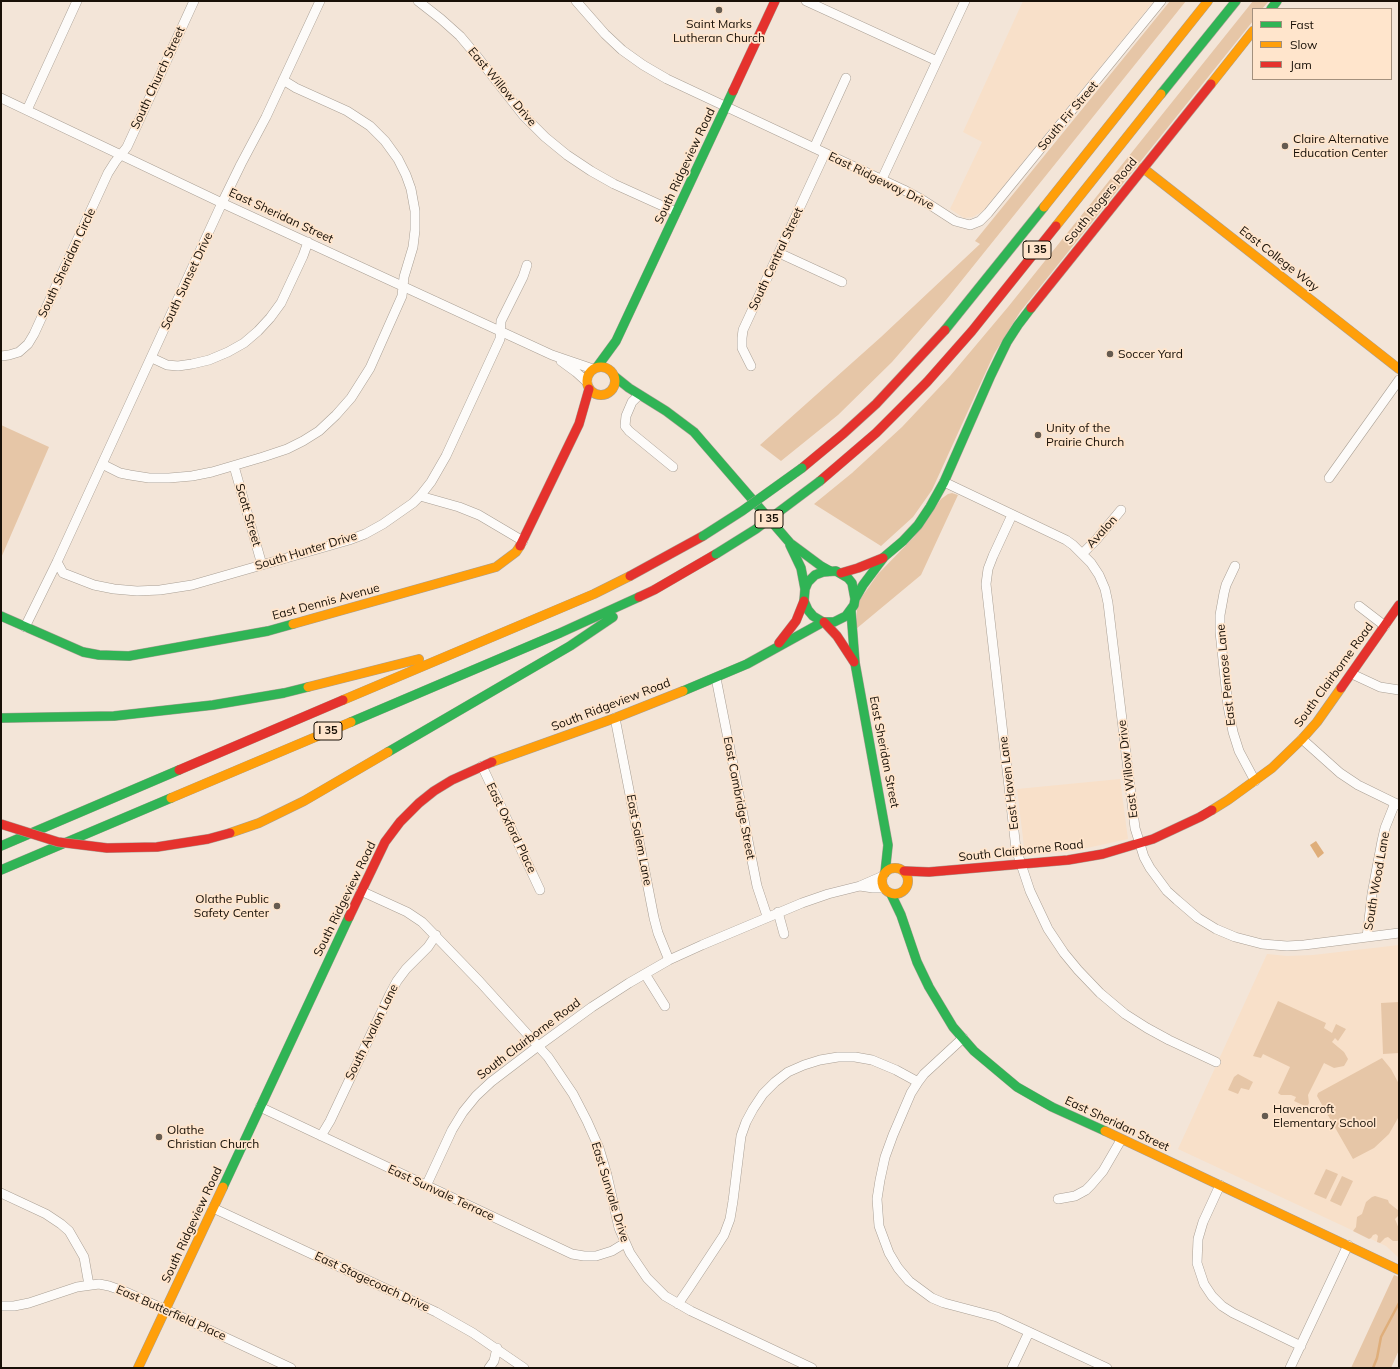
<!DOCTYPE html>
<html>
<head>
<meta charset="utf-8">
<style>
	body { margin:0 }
	#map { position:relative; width:1400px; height:1369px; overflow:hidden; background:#f3e5d8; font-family:Mulish,sans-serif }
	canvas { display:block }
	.frame { position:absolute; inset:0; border:2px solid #181007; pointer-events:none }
	.legend { position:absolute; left:1252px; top:8px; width:140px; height:72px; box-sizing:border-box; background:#ffe5cc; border:1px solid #a3907d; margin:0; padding:5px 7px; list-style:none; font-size:12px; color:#181007 }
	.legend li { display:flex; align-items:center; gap:8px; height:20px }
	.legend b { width:20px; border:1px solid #a3907d }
</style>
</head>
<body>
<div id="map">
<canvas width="1400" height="1369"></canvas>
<div class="frame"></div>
<ul class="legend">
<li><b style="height:5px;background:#30b455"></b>Fast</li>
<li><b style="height:5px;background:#ff9f0a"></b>Slow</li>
<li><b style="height:5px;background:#e5322d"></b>Jam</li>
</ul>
</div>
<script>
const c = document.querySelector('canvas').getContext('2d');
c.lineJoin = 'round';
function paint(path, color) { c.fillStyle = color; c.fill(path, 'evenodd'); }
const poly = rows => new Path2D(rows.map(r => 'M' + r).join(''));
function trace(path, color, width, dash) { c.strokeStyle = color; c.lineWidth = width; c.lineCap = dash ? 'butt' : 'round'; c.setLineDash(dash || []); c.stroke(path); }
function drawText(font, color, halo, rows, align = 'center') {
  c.font = font + ' Mulish,sans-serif'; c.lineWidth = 3.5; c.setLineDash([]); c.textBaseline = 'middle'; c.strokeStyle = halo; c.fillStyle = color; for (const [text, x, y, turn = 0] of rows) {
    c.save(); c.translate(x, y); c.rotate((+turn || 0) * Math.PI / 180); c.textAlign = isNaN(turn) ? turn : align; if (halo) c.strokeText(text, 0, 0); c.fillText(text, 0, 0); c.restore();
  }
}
const built = poly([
	[1023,1,1154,1,983,211,973,217,964,218,950,209,982,142,963,132],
	[1120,779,1128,839,1078,850,1025,855,1017,789],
	[1399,945,1399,1258,1386,1246,1178,1149,1267,954,1287,956,1313,955]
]);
const green = poly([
	[1170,1,1186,1,946,300,892,362,838,415,781,461,760,445,881,337,980,244,975,241],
	[1253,1,1269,1,1262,9,1253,9,1253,21,1020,312,994,354,932,490,913,517,881,546,814,504,852,473,902,427,950,376,1008,307],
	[1,425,49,447,1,558],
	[952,493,958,495,921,575,856,629,857,610,859,601,878,574,914,537,941,499,948,494],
	[1278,1001,1326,1023,1324,1028,1332,1033,1336,1024,1346,1029,1338,1041,1335,1038,1332,1042,1344,1052,1348,1059,1347,1061,1344,1066,1334,1068,1324,1063,1308,1095,1309,1103,1307,1107,1294,1101,1296,1097,1291,1095,1281,1095,1278,1093,1290,1067,1263,1054,1261,1058,1253,1056],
	[1399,1002,1399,1053,1383,1054,1381,1003],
	[1382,1058,1391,1069,1399,1084,1398,1118,1389,1134,1374,1148,1353,1159,1317,1096,1318,1093],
	[1238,1074,1253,1082,1249,1090,1241,1088,1238,1094,1228,1090,1234,1077],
	[1326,1169,1338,1174,1326,1199,1314,1194],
	[1342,1176,1353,1181,1341,1206,1330,1201],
	[1375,1196,1388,1200,1389,1203,1399,1211,1398,1216,1395,1219,1399,1229,1399,1240,1397,1241,1393,1241,1388,1237,1385,1238,1380,1243,1377,1242,1378,1236,1376,1234,1373,1235,1371,1238,1369,1239,1353,1231,1356,1227,1357,1217,1362,1214,1366,1202,1372,1197],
	[1394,1275,1399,1277,1399,1350,1391,1368,1351,1368]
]);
const water = poly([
	[1316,841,1324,853,1318,858,1310,845]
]);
const stream = poly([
	[1373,1368,1377,1358,1381,1337,1399,1303]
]);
const street = poly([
	[418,1,441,19,460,36,476,55,523,115,545,137,567,155,591,171,614,184,676,212],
	[576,1,605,34,622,50,643,65,667,79,904,190,921,199,955,221,970,225,980,221,988,213,1161,1],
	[806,1,937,61],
	[1,98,222,203,552,355,593,369],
	[27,110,77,1],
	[814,148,846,78],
	[882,179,965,1],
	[779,253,842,282],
	[1,356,9,355,19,352,28,344,34,334,108,173,115,162,127,147,194,1],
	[152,358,167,365,178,366,192,364,209,360,228,352,244,343,258,331,270,318,281,303,303,256,308,242],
	[561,361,576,372,587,382],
	[751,366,742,348,742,338,743,330,825,153],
	[639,395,632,402,626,416,625,426,629,431,673,467],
	[102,464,120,473,130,475,149,478,169,478,192,476,212,472,263,457,287,449,303,441,319,431,336,415,351,398,370,368,402,296,404,277,413,247,415,230,415,211,411,189,406,175,398,159,385,141,370,126,347,111,296,88,283,80],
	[234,466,262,565],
	[1329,478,1399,380],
	[944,482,1066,540,1073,545,1091,563,1099,575,1105,589,1108,603,1135,828,1144,857,1150,868,1167,891,1177,900,1198,918,1216,929,1235,937,1262,944,1287,946,1304,945,1399,933],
	[420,496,459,507,479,515,523,541],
	[1012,515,993,556,988,569,986,584,1016,849,1030,891,1048,929,1064,953,1078,970,1100,993,1125,1014,1147,1028,1169,1040,1216,1062],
	[1082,554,1096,540,1121,510],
	[57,562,63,573,94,585,114,589,137,591,160,590,192,585,349,540,365,534,383,524,413,503,420,496,431,482,446,456,500,339,501,321,523,277,527,265],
	[1235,566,1226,585,1224,593,1220,615,1220,632,1228,706,1233,732,1239,751,1255,781],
	[1359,606,1385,626],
	[25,627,57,562,222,203,241,164,266,117,320,1],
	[1352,674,1380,687,1399,690],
	[716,678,757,886,767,916],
	[615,718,654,918,658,933,669,960],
	[1302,739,1340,773,1358,785,1399,805],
	[482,766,540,890],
	[860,886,873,888,884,888],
	[361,891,407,912,422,922,480,982,548,1057,573,1094,587,1121,599,1148,607,1175,619,1228,630,1253,647,1278,665,1296,691,1311,812,1368],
	[778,912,784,934],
	[1367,937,1372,894,1382,841,1385,828,1395,803],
	[645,974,665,1006],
	[963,1038,924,1074,918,1082,911,1093,893,1135,885,1157,880,1180,877,1199,879,1226,889,1253,898,1268,909,1281,932,1298,944,1303,997,1317,1107,1368],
	[260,1107,572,1254,584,1256,596,1256,612,1251,625,1243],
	[321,1136,330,1121,390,994,397,981,406,969,428,947,436,935],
	[1220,1185,1203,1222,1198,1239,1197,1263,1204,1284,1212,1296,1222,1306,1233,1313,1301,1346],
	[426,1186,452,1130,463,1112,476,1096,491,1082,533,1050,592,1007,629,983,669,960,702,945,802,903,828,894,860,886,883,876],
	[1,1193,46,1214,61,1224,69,1231,84,1257,89,1285],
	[1058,1199,1075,1196,1086,1190,1091,1185,1103,1171,1121,1140],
	[213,1208,436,1312,473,1333,524,1368],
	[678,1304,689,1288,724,1235,730,1219,733,1201,741,1136,746,1122,753,1109,763,1094,775,1082,788,1072,804,1065,820,1060,838,1057,855,1057,872,1060,896,1070,918,1082],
	[1,1306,14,1306,29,1303,77,1287,99,1284,109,1286,126,1292,175,1314,291,1368],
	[489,1368,494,1361,497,1348],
	[1012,1368,1029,1332],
	[1290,1368,1348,1245]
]);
const fast = poly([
	[1271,9,1277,1],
	[1161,94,1236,1],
	[945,330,1044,207],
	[597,367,616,341,733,91],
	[614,376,629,388,666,411,694,432,790,543,821,566,830,571],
	[790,545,801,568,805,589,804,601,808,610,813,616,823,622,834,622,846,616,854,605,855,599,852,583,848,578,836,571,823,572,815,575,808,582,805,589],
	[855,599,863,585,884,557,903,541,918,525,930,507,944,482,991,375,1007,342,1018,325,1031,308],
	[851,611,855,663,888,845,885,873],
	[1,616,83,652,99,655,129,656,268,631,293,624],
	[683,691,747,664,823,622],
	[1,718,114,716,213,705,284,693,308,687],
	[351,722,560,633,639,597],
	[388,752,570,646,613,617],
	[1,846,179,770],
	[1,870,171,798],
	[891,894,901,915,917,962,929,987,953,1027,974,1051,1017,1087,1052,1107,1105,1131],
	[223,1187,349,917]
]);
const slow = poly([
	[1211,84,1253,31],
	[1143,168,1399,369],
	[1044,207,1208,1],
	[1056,226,1161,94],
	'587 381a14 14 0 1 1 28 0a14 14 0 1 1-28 0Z',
	[293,624,496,567,516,552,520,546],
	[308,687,419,659],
	[343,700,594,594,630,576],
	[492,762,615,718,683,691],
	[171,798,351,722],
	[1212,810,1228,800,1272,768,1302,739,1317,722,1341,688],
	[230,833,259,823,304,801,388,752],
	'882 881a13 13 0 1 1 26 0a13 13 0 1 1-26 0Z',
	[1105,1131,1399,1270],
	[138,1368,223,1187]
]);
const jam = poly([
	[733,91,775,1],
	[1031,308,1211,84],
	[802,468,843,434,876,404,945,330],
	[820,481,876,433,927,382,972,331,1056,226],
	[520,546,579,424,589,389],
	[841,573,858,568,883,558],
	[630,576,703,536],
	[639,597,654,590,716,554],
	[824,622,837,636,854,662],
	[779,643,796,621,804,601],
	[1341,688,1399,605],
	[179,770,343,700],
	[904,871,929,872,1068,860,1103,854,1153,839,1200,817,1212,810],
	[349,917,385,842,400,822,419,803,434,791,452,780,492,762]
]);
const fastBridge = poly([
	[703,536,742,511,802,468],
	[716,554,756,529,820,481]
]);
const jamBridge = poly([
	[1,824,58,842,107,848,157,847,208,839,230,833]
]);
const markers = [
	[719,10,4,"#655b50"],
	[1285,146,4,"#655b50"],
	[1110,354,4,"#655b50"],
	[1038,435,4,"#655b50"],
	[277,906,4,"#655b50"],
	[1265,1116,4,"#655b50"],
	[159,1137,4,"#655b50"]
];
const shields = [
	[1037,250,28],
	[769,519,28],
	[328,731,28]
];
const shieldNames = [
	["I 35",1037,250],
	["I 35",769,519],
	["I 35",328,731]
];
const poiNames = [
	["Saint Marks",719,24,"center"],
	["Lutheran Church",719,38,"center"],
	["Claire Alternative",1293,139],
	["Education Center",1293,153],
	["Soccer Yard",1118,354],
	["Unity of the",1046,428],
	["Prairie Church",1046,442],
	["Olathe Public",269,899,"right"],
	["Safety Center",269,913,"right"],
	["Havencroft",1273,1109],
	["Elementary School",1273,1123],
	["Olathe",167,1130],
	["Christian Church",167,1144]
];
const streetNames = [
	["South Church Street",158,78,-65],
	["East Willow Drive",502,87,50],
	["South Fir Street",1068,116,-50],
	["South Ridgeview Road",685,166,-65],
	["East Ridgeway Drive",881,181,26],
	["South Rogers Road",1101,201,-51],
	["East Sheridan Street",281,216,25],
	["South Central Street",776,259,-65],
	["East College Way",1279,259,38],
	["South Sheridan Circle",67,263,-65],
	["South Sunset Drive",187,281,-65],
	["Scott Street",248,515,74],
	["Avalon",1102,532,-48],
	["South Hunter Drive",306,551,-17],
	["East Dennis Avenue",326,602,-15],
	["East Penrose Lane",1226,675,-96],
	["South Clairborne Road",1334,675,-54],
	["South Ridgeview Road",611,705,-21],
	["East Sheridan Street",884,752,79],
	["East Willow Drive",1128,769,-97],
	["East Haven Lane",1009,783,-97],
	["East Cambridge Street",739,798,79],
	["East Oxford Place",511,828,64],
	["East Salem Lane",639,840,79],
	["South Clairborne Road",1021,851,-6],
	["South Wood Lane",1377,881,-80],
	["South Ridgeview Road",345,899,-64],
	["South Avalon Lane",372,1032,-64],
	["South Clairborne Road",529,1039,-37],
	["East Sheridan Street",1117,1124,25],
	["East Sunvale Drive",610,1192,73],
	["East Sunvale Terrace",441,1193,25],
	["South Ridgeview Road",192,1225,-65],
	["East Stagecoach Drive",372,1282,25],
	["East Butterfield Place",171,1313,24]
];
paint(built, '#f8e0c9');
paint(green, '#e6c6a7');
paint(water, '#dfae7a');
trace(stream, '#dfae7a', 2.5);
trace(street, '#a99f94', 10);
trace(fast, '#a99f94', 10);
trace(slow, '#a99f94', 10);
trace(jam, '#a99f94', 10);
trace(street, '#fdfbf9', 9);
trace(fast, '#30b455', 9);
trace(slow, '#ff9f0a', 9);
trace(jam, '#e5322d', 9);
trace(fastBridge, '#a99f94', 10, []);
trace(jamBridge, '#a99f94', 10, []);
trace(fastBridge, '#30b455', 9);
trace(jamBridge, '#e5322d', 9);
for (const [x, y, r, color] of markers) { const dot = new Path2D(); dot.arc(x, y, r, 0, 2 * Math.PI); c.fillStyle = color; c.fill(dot); trace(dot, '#ffe5cc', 1.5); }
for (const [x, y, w] of shields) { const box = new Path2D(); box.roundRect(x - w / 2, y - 9, w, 18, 3); c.fillStyle = '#ffe5cc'; c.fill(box); trace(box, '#181007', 1); }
drawText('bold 11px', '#181007', null, shieldNames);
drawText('12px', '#181007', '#ffe5cc', poiNames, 'left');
drawText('12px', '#181007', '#ffe5cc', streetNames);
</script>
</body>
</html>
